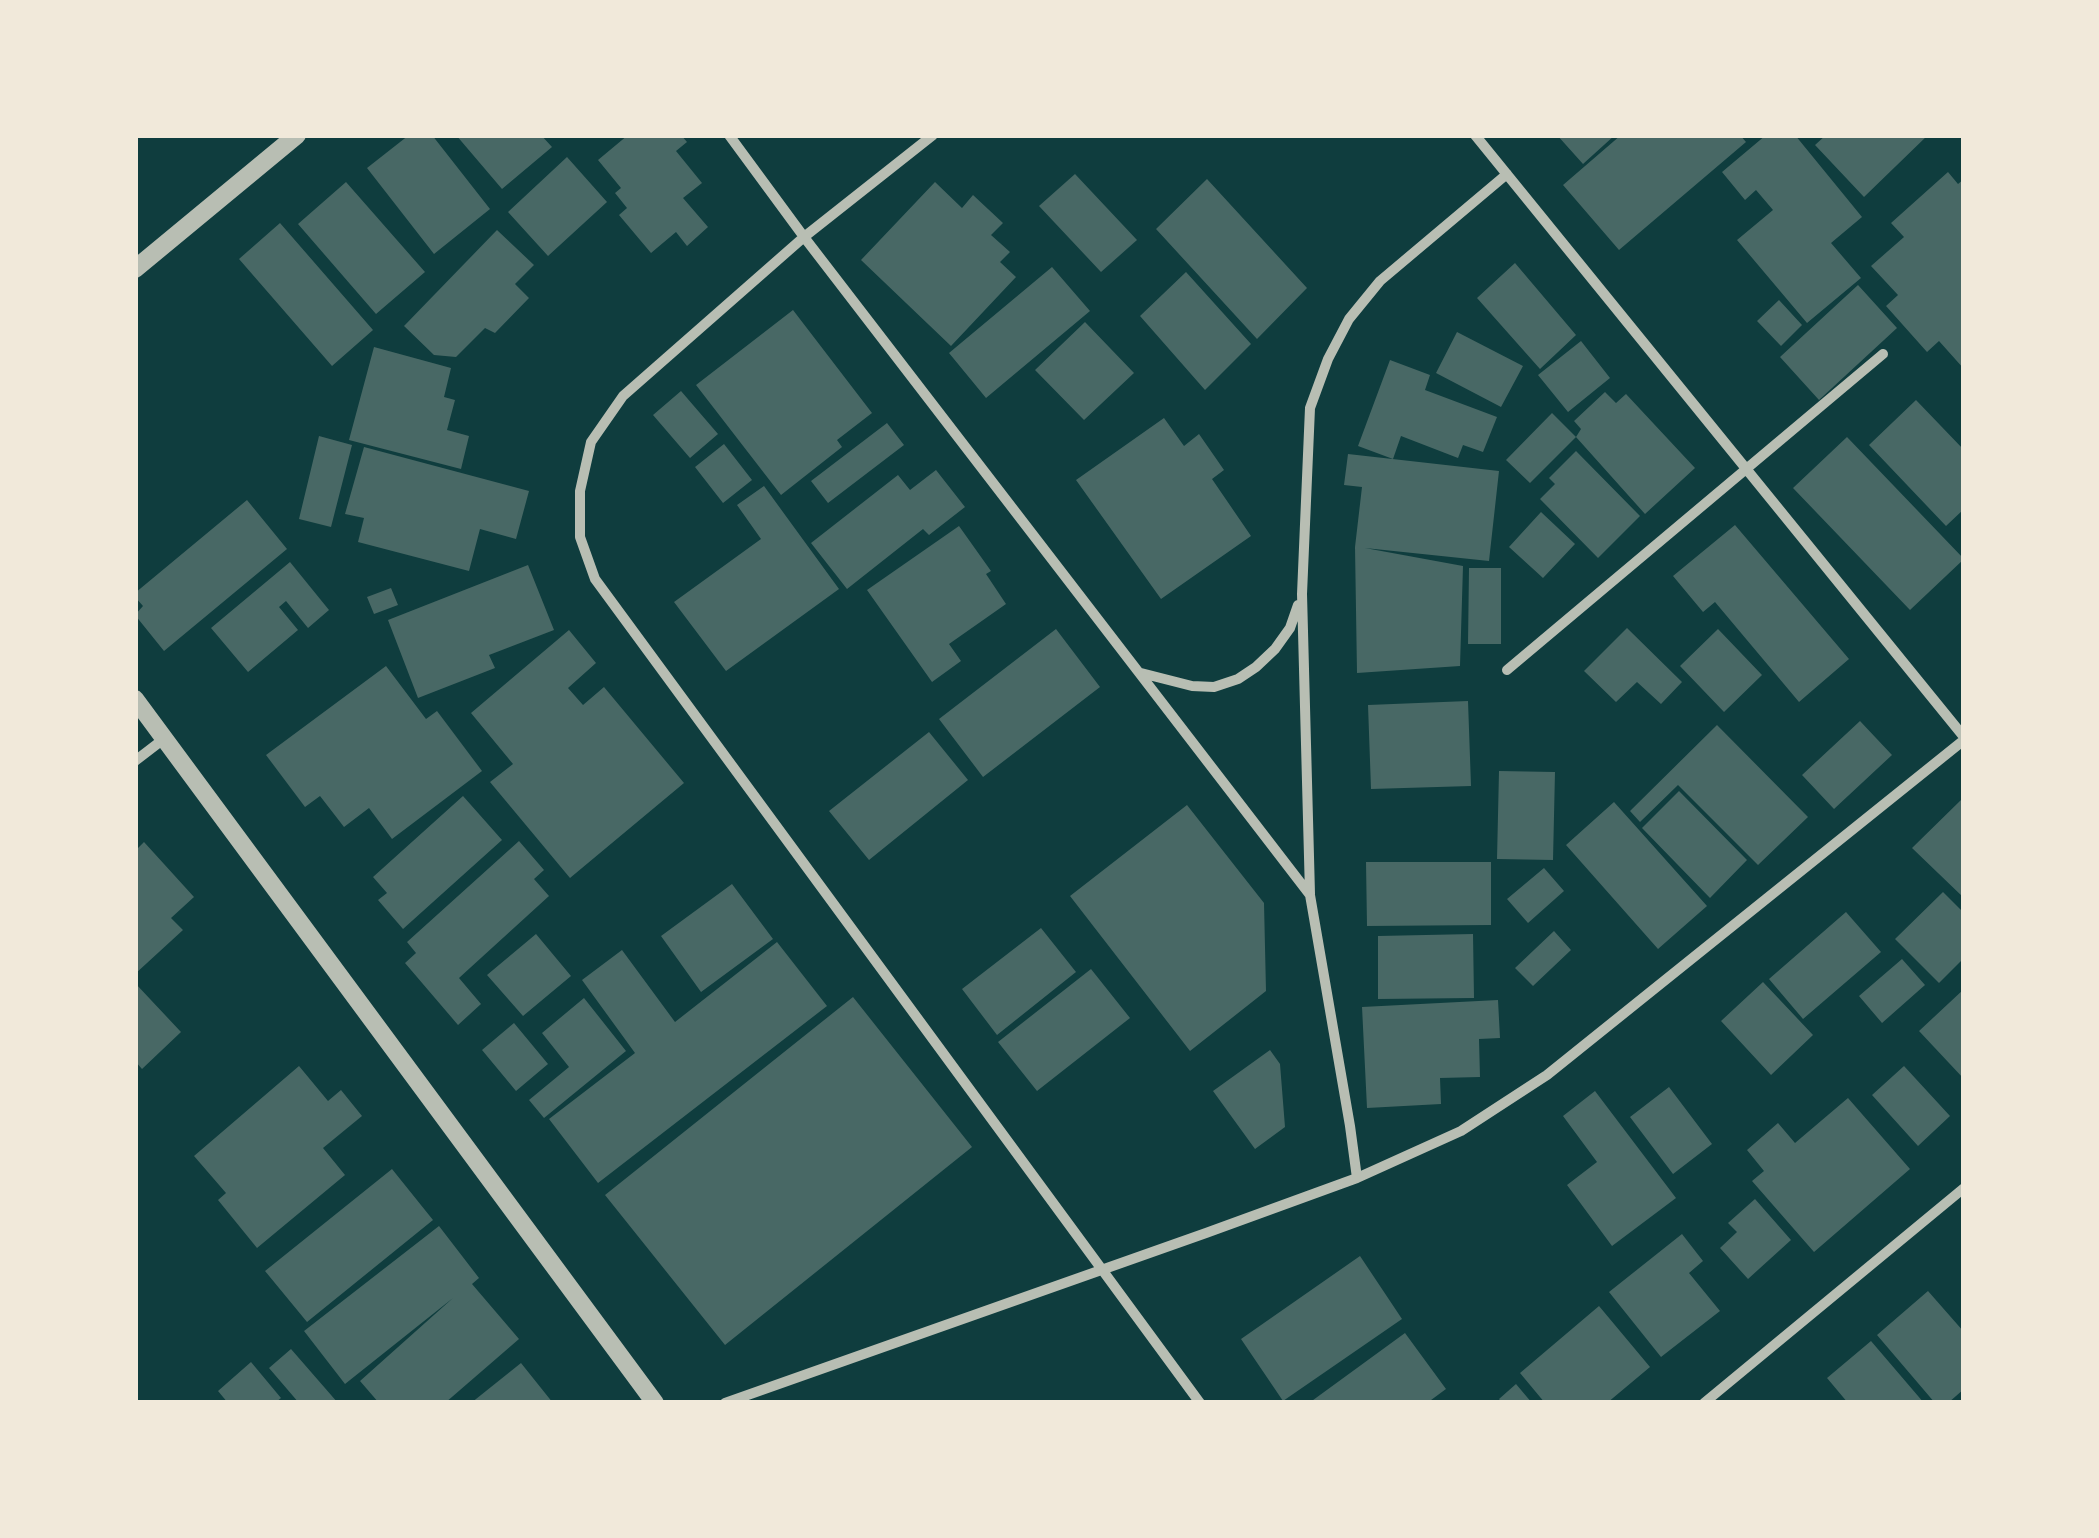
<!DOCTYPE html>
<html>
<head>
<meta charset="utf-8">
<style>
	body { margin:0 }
	#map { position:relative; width:2099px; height:1538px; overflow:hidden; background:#0f3d3e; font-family:Overpass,sans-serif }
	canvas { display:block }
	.frame { position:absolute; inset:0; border:138px solid #f1e9da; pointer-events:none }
</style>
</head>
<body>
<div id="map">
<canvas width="2099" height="1538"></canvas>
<div class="frame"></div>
</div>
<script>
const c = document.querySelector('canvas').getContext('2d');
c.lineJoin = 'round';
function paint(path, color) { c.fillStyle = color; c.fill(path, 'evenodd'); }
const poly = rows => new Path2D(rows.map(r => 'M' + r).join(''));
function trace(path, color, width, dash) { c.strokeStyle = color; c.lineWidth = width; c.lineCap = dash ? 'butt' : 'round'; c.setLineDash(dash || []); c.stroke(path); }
const building = poly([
	[409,135,432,135,490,209,434,254,367,168],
	[456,135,541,135,552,147,502,189],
	[628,135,681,135,687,142,676,151,702,183,683,198,708,227,687,246,676,232,651,253,619,215,627,208,615,193,621,188,598,160],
	[1557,135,1615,135,1583,164],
	[1621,135,1740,135,1746,142,1619,250,1563,185],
	[1766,135,1795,135,1862,217,1831,243,1861,278,1807,323,1737,240,1773,210,1756,190,1745,200,1722,172],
	[1826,135,1928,135,1864,197,1815,145],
	[567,157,607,202,548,256,508,212],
	[1948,172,1958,184,1964,179,1964,369,1939,341,1927,352,1886,306,1898,295,1871,266,1904,237,1891,223],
	[1075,174,1137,240,1101,272,1039,206],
	[1207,179,1307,288,1257,339,1156,229],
	[346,182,425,272,376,314,298,224],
	[935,182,962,208,973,195,1003,223,991,235,1010,252,1000,262,1016,277,951,346,861,260],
	[280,223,373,330,332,366,239,259],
	[497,230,534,265,515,284,529,298,495,333,485,328,456,357,434,355,404,326],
	[1515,263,1576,335,1540,369,1477,298],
	[1052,267,1090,311,986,398,949,353],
	[1186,272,1251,344,1205,390,1140,316],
	[1858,285,1897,328,1819,400,1780,357],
	[1779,300,1802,325,1781,346,1757,321],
	[793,310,872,413,837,440,842,447,781,495,696,385],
	[1085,322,1134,373,1084,420,1035,370],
	[1457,332,1523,366,1501,407,1436,373],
	[1581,341,1610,378,1568,412,1538,375],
	[374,347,451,368,444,397,455,400,447,430,469,436,461,469,349,440],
	[1390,360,1430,375,1425,390,1497,417,1483,452,1463,445,1458,458,1401,436,1393,459,1358,446],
	[681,391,718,434,690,458,653,415],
	[1605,392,1616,403,1626,394,1695,468,1645,514,1576,437,1581,429,1574,421],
	[1916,400,1964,450,1964,509,1946,526,1869,445],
	[1552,413,1576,437,1530,483,1506,460],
	[1164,418,1184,446,1199,434,1224,470,1212,479,1251,536,1161,599,1076,480],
	[887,423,904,445,828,503,811,481],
	[319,436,352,445,331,527,299,519],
	[1847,437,1964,559,1910,610,1793,488],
	[724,444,752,480,723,503,695,467],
	[364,447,529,491,516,539,480,529,469,571,358,542,364,518,345,514],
	[1576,451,1640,516,1598,558,1540,499,1555,484,1549,478],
	[1348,454,1499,471,1489,561,1365,548,1463,566,1460,666,1357,673,1355,547,1362,487,1344,485],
	[936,470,965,507,929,535,923,529,847,589,811,543,898,475,910,490],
	[764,486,839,589,726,671,674,602,761,539,737,505],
	[247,500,287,549,164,651,135,615,143,606,135,597,135,593],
	[1541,512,1575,544,1543,578,1509,547],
	[1735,525,1849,659,1799,702,1715,602,1703,612,1673,576],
	[959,526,991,571,986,574,1006,604,949,644,961,661,932,682,867,590],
	[290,562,329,610,308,628,286,601,279,607,298,630,248,672,211,628],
	[528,565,554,630,489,655,495,668,418,698,388,620],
	[1469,568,1501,568,1501,644,1468,644],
	[391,588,398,605,374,614,367,597],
	[1627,628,1682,682,1661,704,1637,682,1616,702,1584,671],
	[1056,629,1100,687,983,777,939,719],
	[1718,629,1762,675,1724,712,1680,666],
	[569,630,596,663,568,688,583,705,604,687,684,783,570,878,490,782,513,764,471,713],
	[386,666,426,719,437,711,482,771,392,839,369,808,344,827,320,796,305,807,266,755],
	[1468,701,1471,786,1371,789,1368,705],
	[1860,721,1892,755,1834,809,1802,775],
	[1717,725,1808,817,1758,865,1678,785,1640,822,1630,811],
	[929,732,968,780,869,860,829,811],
	[1499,771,1555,772,1553,860,1497,859],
	[1679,791,1747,860,1710,898,1642,828],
	[463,796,502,840,403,929,378,900,387,893,373,877],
	[1962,799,1964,801,1964,898,1912,848],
	[1614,802,1707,906,1658,949,1566,845],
	[1187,805,1264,903,1266,991,1190,1051,1070,896],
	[519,841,544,870,534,879,549,896,459,978,481,1004,458,1025,405,963,416,953,407,942],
	[144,842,194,897,171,918,183,930,135,974,135,851],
	[1366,862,1491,862,1491,925,1367,926],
	[1544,868,1564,891,1528,923,1507,899],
	[732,884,773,939,701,992,661,936],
	[1943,892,1964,913,1964,958,1939,983,1895,939],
	[1846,912,1881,952,1803,1019,1769,979],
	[1041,928,1076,972,997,1035,962,989],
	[1554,931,1571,950,1533,986,1515,968],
	[536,934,571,976,523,1016,487,975],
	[1473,934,1474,998,1378,999,1378,936],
	[777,942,827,1006,598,1183,549,1119,635,1053,582,980,622,950,675,1022],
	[1902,959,1925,985,1882,1023,1859,996],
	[1091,969,1130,1018,1037,1091,998,1042],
	[1763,982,1813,1035,1771,1075,1721,1021],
	[135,983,181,1032,142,1069,135,1061],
	[1964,989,1964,1079,1919,1031],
	[853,997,972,1147,725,1345,605,1195],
	[584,998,626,1051,544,1118,529,1100,569,1067,542,1033],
	[1498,1000,1500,1038,1479,1039,1480,1077,1440,1078,1441,1104,1367,1108,1362,1007],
	[514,1023,548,1064,516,1091,482,1050],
	[1270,1050,1280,1064,1285,1127,1255,1149,1213,1091],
	[299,1066,328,1101,341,1090,362,1116,323,1148,345,1175,257,1248,218,1200,226,1193,194,1156],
	[1904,1066,1950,1116,1918,1146,1872,1095],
	[1669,1087,1712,1144,1673,1174,1630,1117],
	[1595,1091,1676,1198,1612,1246,1567,1185,1597,1162,1563,1116],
	[1848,1098,1910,1169,1814,1252,1752,1181,1764,1171,1747,1150,1778,1123,1795,1143],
	[392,1169,433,1220,307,1322,265,1271],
	[1755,1199,1791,1240,1748,1279,1720,1248,1737,1232,1728,1223],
	[439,1226,479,1278,472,1284,519,1339,445,1403,379,1403,360,1381,453,1298,345,1384,304,1331],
	[1682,1234,1703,1261,1689,1273,1720,1311,1661,1357,1609,1292],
	[1360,1256,1402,1319,1283,1401,1241,1339],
	[1928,1291,1964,1332,1964,1389,1948,1403,1935,1403,1877,1335],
	[1599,1306,1650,1367,1607,1403,1545,1403,1520,1373],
	[1405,1333,1446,1389,1427,1403,1309,1403],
	[1871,1341,1924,1403,1848,1403,1827,1378],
	[291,1349,338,1403,299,1403,269,1368],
	[251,1362,281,1398,275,1403,228,1403,218,1391],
	[521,1363,553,1403,471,1403],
	[1516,1384,1532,1403,1502,1403,1499,1399]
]);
const minor = poly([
	[729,135,804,237,1310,895,1350,1126,1357,1178],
	[933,135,804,237,623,396,591,442,580,491,580,537,595,579,1200,1403],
	[1475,135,1964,737],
	[1507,670,1883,354],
	[1141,673,1192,686,1214,687,1238,679,1256,667,1275,649,1290,628,1298,605],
	[135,761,165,738],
	[1310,894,1302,594,1310,408,1328,359,1349,319,1380,281,1507,174],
	[725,1403,1206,1233,1357,1178,1461,1131,1547,1075,1964,740],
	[1704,1403,1964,1188]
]);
const tertiary = poly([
	[135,269,297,135],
	[135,699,655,1403]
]);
paint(building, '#486865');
trace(minor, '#b8beb3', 10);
trace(tertiary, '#b8beb3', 18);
</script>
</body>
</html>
